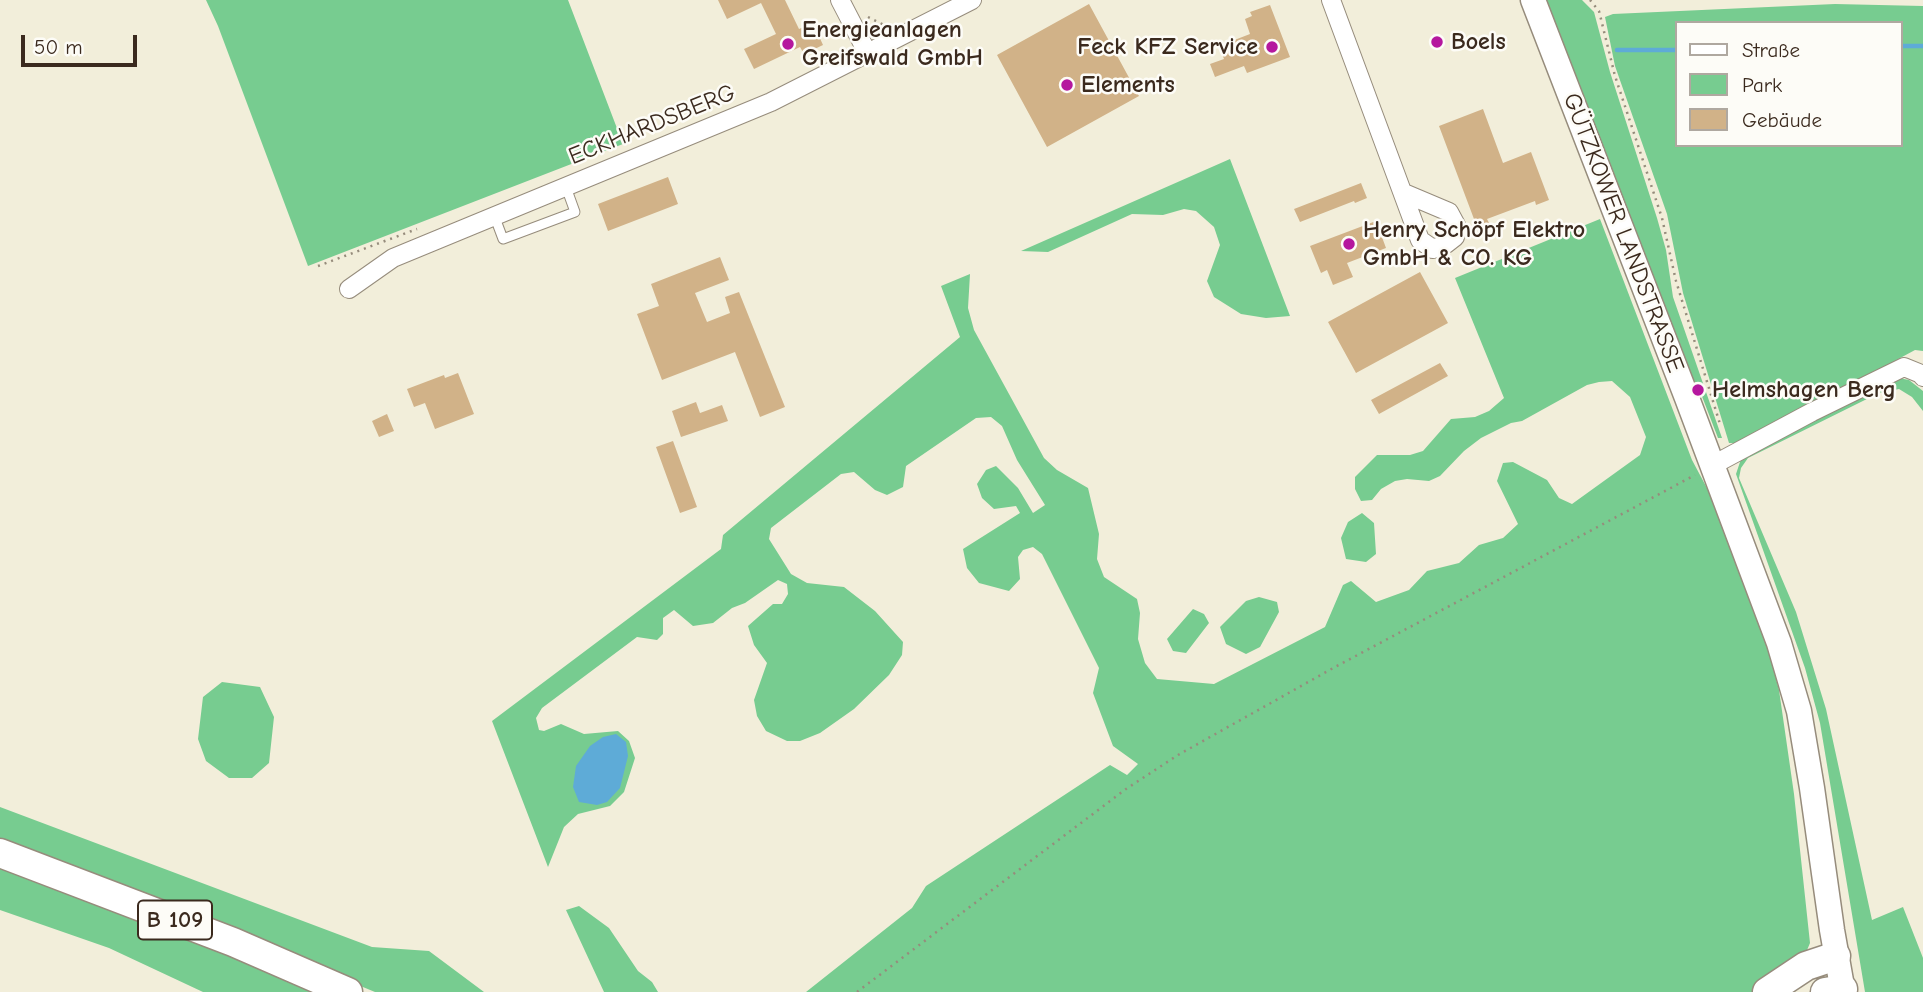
<!DOCTYPE html>
<html>
<head>
<meta charset="utf-8">
<style>
	body { margin:0 }
	#map { position:relative; width:1923px; height:992px; overflow:hidden; background:#f2eeda; font-family:"Comic Neue",sans-serif }
	canvas { display:block }
	.legend { position:absolute; left:1675px; top:21px; width:228px; height:126px; box-sizing:border-box; background:#fdfcf7; border:2px solid #afa8a0; margin:0; padding:9px 12px; list-style:none; font-size:21px; color:#3b2a1e }
	.legend li { display:flex; align-items:center; gap:14px; height:35px }
	.legend b { width:35px; border:2px solid #afa8a0 }
	.scale { position:absolute; left:21px; top:35px; width:116px; height:32px; box-sizing:border-box; border:4px solid #3b2a1e; border-top:0; padding-left:9px; font-size:21px; line-height:24px; white-space:nowrap; color:#3b2a1e; -webkit-text-stroke:5px #fdfcf7; paint-order:stroke }
</style>
</head>
<body>
<div id="map">
<canvas width="1923" height="992"></canvas>
<ul class="legend">
<li><b style="height:9px;background:#fff"></b>Straße</li>
<li><b style="height:19px;background:#77cc90"></b>Park</li>
<li><b style="height:19px;background:#d1b288"></b>Gebäude</li>
</ul>
<div class="scale">50 m</div>
</div>
<script>
const c = document.querySelector('canvas').getContext('2d');
c.lineJoin = 'round';
function paint(path, color) { c.fillStyle = color; c.fill(path, 'evenodd'); }
const poly = rows => new Path2D(rows.map(r => 'M' + r).join(''));
function trace(path, color, width, dash) { c.strokeStyle = color; c.lineWidth = width; c.lineCap = dash ? 'butt' : 'round'; c.setLineDash(dash || []); c.stroke(path); }
function drawText(font, color, halo, rows, align = 'center') {
  c.font = font + ' "Comic Neue",sans-serif'; c.lineWidth = 5; c.setLineDash([]); c.textBaseline = 'middle'; c.strokeStyle = halo; c.fillStyle = color; for (const [text, x, y, turn = 0] of rows) {
    c.save(); c.translate(x, y); c.rotate((+turn || 0) * Math.PI / 180); c.textAlign = isNaN(turn) ? turn : align; if (halo) c.strokeText(text, 0, 0); c.fillText(text, 0, 0); c.restore();
  }
}
const green = poly([
	[206,0,568,0,623,144,308,266,218,26],
	[1544,0,1582,0,1594,12,1610,72,1657,218,1666,250,1673,297,1722,438,1718,438,1698,386,1694,387],
	[1835,4,1923,6,1923,351,1915,350,1774,426,1736,443,1729,443,1683,293,1667,214,1615,66,1605,17,1613,14],
	[1676,23,1900,23,1900,145,1676,145],
	[1230,159,1290,316,1266,318,1241,314,1214,297,1207,281,1220,245,1214,227,1196,211,1184,209,1163,215,1132,214,1048,252,1021,251],
	[1600,219,1692,460,1708,490,1747,588,1769,652,1779,690,1794,794,1810,943,1805,955,1758,992,806,992,912,908,926,886,1110,765,1127,775,1138,764,1113,746,1093,693,1099,668,1042,554,1033,547,1023,550,1018,557,1020,579,1009,591,979,583,967,568,963,549,1020,513,1016,506,994,509,982,498,977,484,986,470,996,466,1018,488,1033,513,1045,505,1017,460,1002,426,991,417,976,418,906,466,903,487,887,495,875,490,854,472,841,474,771,528,769,539,791,574,807,583,844,587,875,611,903,642,902,655,889,675,854,709,820,733,800,741,787,741,766,731,757,716,754,700,767,663,754,645,748,626,773,604,782,604,788,594,787,584,778,580,745,603,732,608,713,623,693,626,674,610,663,618,663,634,657,640,637,637,542,708,536,718,539,730,544,731,561,724,584,734,618,731,629,741,635,758,624,792,610,806,578,814,564,827,548,867,492,721,721,549,723,535,960,337,941,286,970,274,968,308,974,330,1044,458,1057,470,1088,488,1099,534,1097,559,1104,577,1137,599,1140,613,1138,639,1145,663,1157,679,1214,684,1325,627,1343,585,1351,581,1376,602,1409,590,1427,571,1459,563,1479,545,1503,538,1518,524,1497,481,1503,463,1513,462,1547,480,1559,498,1572,504,1640,455,1646,437,1630,397,1612,381,1599,382,1587,385,1522,421,1511,423,1481,438,1464,451,1440,476,1429,481,1407,479,1395,481,1381,489,1372,500,1361,501,1355,489,1355,477,1377,455,1410,455,1423,451,1451,419,1475,417,1489,411,1504,398,1455,278],
	[1894,377,1909,380,1923,391,1923,411,1912,397,1899,389,1879,393,1748,458,1741,468,1739,478,1796,612,1826,709,1872,920,1903,907,1923,958,1923,992,1865,992,1820,723,1805,668,1736,474,1741,459],
	[1362,513,1374,523,1376,554,1366,562,1346,559,1341,538,1348,522],
	[1259,597,1277,602,1279,612,1260,647,1246,654,1226,644,1220,627,1246,601],
	[1193,609,1204,614,1209,623,1186,653,1173,651,1167,639],
	[222,682,260,687,274,717,269,763,252,778,229,778,206,761,198,739,203,697],
	[0,807,372,947,429,951,484,992,375,992,115,885,0,844],
	[0,863,331,992,203,992,109,948,0,910],
	[579,906,609,928,638,971,652,982,658,992,604,992,566,910]
]);
const water = poly([
	[616,734,626,742,628,756,620,788,607,802,597,805,579,802,573,787,576,766,590,746,603,737]
]);
const stream = poly([
	[1900,46,1923,46],
	[1617,50,1676,50]
]);
const building = poly([
	[718,0,785,0,799,29,813,23,823,45,804,54,800,47,754,69,744,49,776,34,761,3,727,19],
	[1089,4,1139,96,1047,147,997,55],
	[1270,5,1290,57,1247,73,1244,66,1215,77,1210,64,1224,59,1219,46,1250,34,1245,19,1252,16,1250,12],
	[1483,109,1503,163,1531,152,1549,200,1536,205,1535,201,1487,219,1489,223,1477,227,1439,126],
	[668,177,678,204,608,231,598,204],
	[1361,183,1367,198,1355,203,1354,201,1300,222,1294,209],
	[1376,221,1386,248,1347,263,1353,277,1333,285,1327,270,1321,273,1310,246],
	[720,257,729,280,695,293,707,322,730,313,725,297,739,292,785,407,760,417,735,352,662,380,637,314,659,306,651,284],
	[1420,272,1448,323,1356,373,1328,322],
	[1440,363,1448,376,1379,414,1371,400],
	[458,373,474,414,435,429,425,403,414,407,407,389,444,375,445,378],
	[696,402,700,413,722,405,728,421,681,437,672,411],
	[387,414,394,431,379,437,372,421],
	[673,441,697,507,680,513,656,447]
]);
const path = poly([
	[1590,0,1599,11,1615,76,1662,218,1676,281,1720,424],
	[868,17,884,25],
	[318,266,417,229],
	[857,992,1126,789,1178,755,1335,667,1695,475]
]);
const service = poly([
	[494,215,503,239,575,212,566,187]
]);
const minor = poly([
	[840,0,868,54],
	[1331,0,1420,240,1433,249,1446,244,1455,237,1456,225,1449,212,1404,193],
	[349,289,393,258,771,102,972,0],
	[1713,465,1812,412,1904,367,1921,374,1923,377]
]);
const secondary = poly([
	[1533,0,1687,398,1779,643,1799,711,1812,788,1832,930,1843,992]
]);
const trunk = poly([
	[0,853,233,942,348,992],
	[1767,992,1806,966,1836,956],
	[1825,992,1843,989]
]);
const markers = [
	[1437,42,7,"#b5179e"],
	[788,44,7,"#b5179e"],
	[1272,47,7,"#b5179e"],
	[1067,85,7,"#b5179e"],
	[1349,244,7,"#b5179e"],
	[1698,390,7,"#b5179e"]
];
const shields = [
	[175,920,74]
];
const shieldNames = [
	["B 109",175,920]
];
const poiNames = [
	["Energieanlagen",802,30],
	["Greifswald GmbH",802,58],
	["Boels",1451,42],
	["Feck KFZ Service",1258,47,"right"],
	["Elements",1081,85],
	["Henry Schöpf Elektro",1363,230],
	["GmbH & CO. KG",1363,258],
	["Helmshagen Berg",1712,390]
];
const streetNames = [
	["ECKHARDSBERG",652,125,-22],
	["GÜTZKOWER LANDSTRASSE",1623,233,69]
];
paint(green, '#77cc90');
paint(water, '#5eabd7');
trace(stream, '#5eabd7', 4.5);
paint(building, '#d1b288');
trace(service, '#968c7c', 11);
trace(minor, '#968c7c', 20);
trace(secondary, '#968c7c', 27);
trace(trunk, '#968c7c', 31);
trace(path, '#968c7c', 2.5, [2, 5]);
trace(service, '#fff', 9);
trace(minor, '#fff', 18);
trace(secondary, '#fff', 24);
trace(trunk, '#fff', 28);
for (const [x, y, r, color] of markers) { const dot = new Path2D(); dot.arc(x, y, r, 0, 2 * Math.PI); c.fillStyle = color; c.fill(dot); trace(dot, '#fdfcf7', 2.5); }
for (const [x, y, w] of shields) { const box = new Path2D(); box.roundRect(x - w / 2, y - 19.5, w, 39, 5); c.fillStyle = '#fdfcf7'; c.fill(box); trace(box, '#3b2a1e', 2); }
drawText('bold 23px', '#3b2a1e', null, shieldNames);
drawText('bold 24px', '#3b2a1e', '#fdfcf7', poiNames, 'left');
drawText('24px', '#3b2a1e', '#fdfcf7', streetNames);
</script>
</body>
</html>
